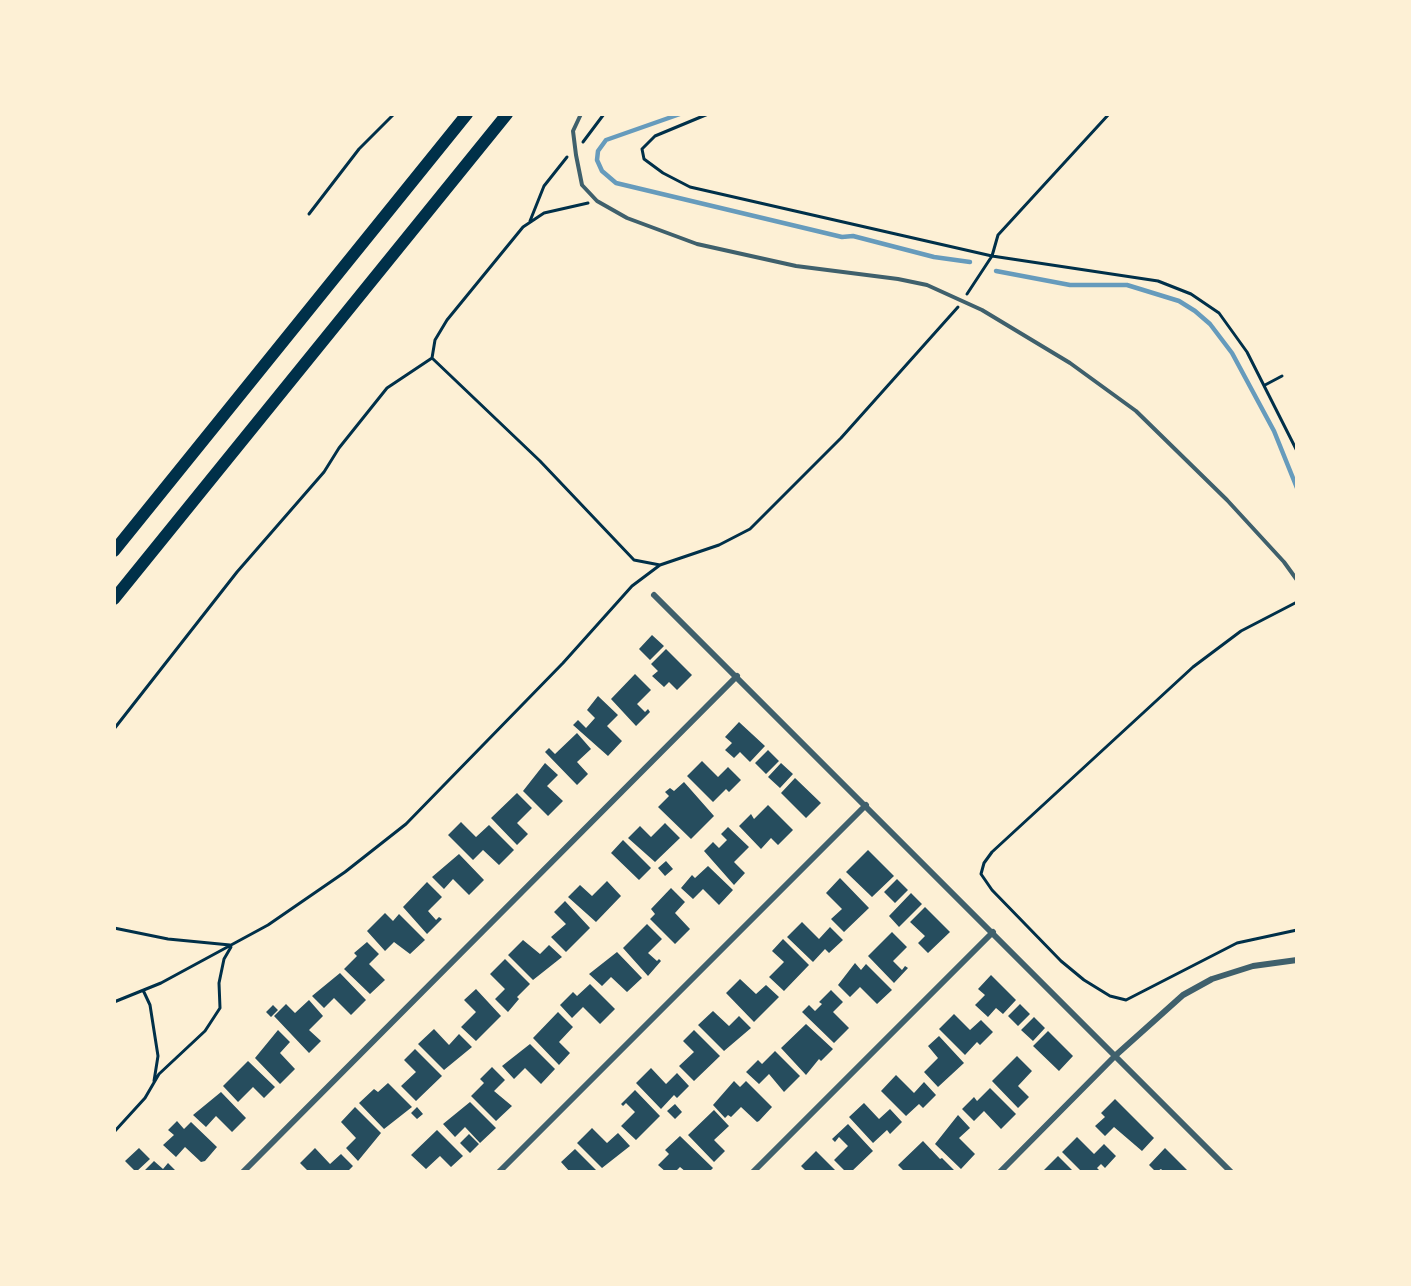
<!DOCTYPE html>
<html>
<head>
<meta charset="utf-8">
<style>
	body { margin:0 }
	#map { position:relative; width:1411px; height:1286px; overflow:hidden; background:#fdf0d5; font-family:"DM Sans",sans-serif }
	canvas { display:block }
	.frame { position:absolute; inset:0; border:116px solid #fdf0d5; pointer-events:none }
</style>
</head>
<body>
<div id="map">
<canvas width="1411" height="1286"></canvas>
<div class="frame"></div>
</div>
<script>
const c = document.querySelector('canvas').getContext('2d');
c.lineJoin = 'round';
const poly = rows => new Path2D(rows.map(r => 'M' + r).join(''));
function trace(path, color, width, dash) { c.strokeStyle = color; c.lineWidth = width; c.lineCap = dash ? 'butt' : 'round'; c.setLineDash(dash || []); c.stroke(path); }
function paint(path, color) { c.fillStyle = color; c.fill(path, 'evenodd'); }
const stream = poly([
	[680,114,606,140,598,151,597,160,602,171,616,183,842,237,853,236,934,257,970,262],
	[996,271,1070,285,1127,285,1179,301,1195,311,1210,324,1232,353,1274,431,1297,488]
]);
const building = poly([
	[652,635,664,646,650,660,639,649],
	[666,649,692,675,677,690,669,682,664,687,652,676,658,671,651,664],
	[635,674,651,690,637,704,645,712,648,709,650,712,636,726,611,699],
	[598,696,618,715,607,726,622,741,608,756,573,725,578,720,586,728,595,718,587,710],
	[739,722,765,746,750,762,740,752,734,758,725,750,732,743,725,737],
	[577,733,591,749,577,762,588,774,577,785,545,752,549,748,555,754],
	[768,750,779,761,766,774,755,763],
	[702,761,718,777,728,767,741,780,729,792,726,789,713,802,687,776],
	[545,763,558,775,547,786,563,801,548,816,523,791],
	[781,763,793,774,780,788,768,777],
	[795,778,821,803,806,818,781,793],
	[684,782,714,816,691,839,658,807,669,796,665,792,670,788,674,791],
	[517,793,532,808,517,823,528,834,517,845,491,818],
	[768,805,793,830,778,845,771,838,761,849,739,826,751,814,754,819],
	[461,822,476,837,489,825,514,850,499,865,483,850,473,860,448,835],
	[665,823,680,838,655,862,628,838,640,826,651,837],
	[728,827,749,847,734,862,745,873,734,885,704,851,713,842,719,848,727,840,721,834],
	[623,840,651,868,639,880,611,853],
	[868,850,894,876,872,897,846,872],
	[459,854,484,880,469,895,453,879,444,889,432,877],
	[666,861,673,869,665,876,658,868],
	[708,866,733,890,719,905,703,889,693,899,681,888,692,875,695,878],
	[840,878,869,908,844,932,831,919,842,909,826,893],
	[897,879,908,890,895,903,884,892],
	[607,881,621,896,596,922,568,897,580,885,592,896],
	[427,882,442,897,428,911,436,920,439,917,442,919,427,934,403,907],
	[671,888,685,902,675,913,690,929,675,944,650,919,655,914,651,909],
	[911,893,922,904,899,927,889,916],
	[565,901,590,928,566,952,551,937,566,924,554,912],
	[925,907,950,932,928,953,918,943,925,936,910,922],
	[385,913,393,921,399,914,425,940,410,954,394,942,385,951,367,931],
	[802,922,819,939,830,927,843,940,829,953,825,949,813,962,787,937],
	[647,924,662,939,648,953,657,961,659,959,661,961,648,976,623,948],
	[892,932,907,947,893,961,902,970,905,966,908,968,894,983,868,956],
	[783,939,809,965,784,991,769,977,784,962,772,951],
	[523,940,540,954,549,945,562,957,533,980,508,955],
	[367,942,379,954,369,964,385,980,370,994,344,969,357,956,354,953],
	[617,952,642,978,627,992,611,977,602,986,589,974],
	[505,959,530,984,517,997,519,999,508,1012,495,999,505,989,490,974],
	[855,963,861,970,866,964,892,990,877,1004,860,987,850,997,838,985],
	[340,973,366,1000,351,1015,334,998,324,1008,312,996],
	[991,975,1016,1000,1003,1014,996,1008,988,1017,975,1005,985,995,978,989],
	[740,979,756,994,766,985,779,997,754,1022,726,993],
	[590,984,615,1009,600,1024,583,1007,572,1018,560,1005,573,992,577,996],
	[476,989,501,1016,476,1041,461,1027,476,1012,464,1000],
	[831,990,843,1002,833,1012,849,1028,834,1043,802,1012,809,1005,815,1011,822,1004,819,1002],
	[309,1000,323,1016,309,1030,321,1041,309,1053,274,1016,286,1004,295,1013],
	[1020,1004,1030,1014,1018,1026,1008,1016],
	[273,1005,278,1010,271,1017,266,1012],
	[713,1011,729,1026,739,1016,751,1028,724,1051,698,1025],
	[558,1012,573,1027,559,1042,570,1053,559,1065,533,1038],
	[954,1014,970,1030,981,1020,993,1032,980,1045,977,1042,965,1055,939,1029],
	[1034,1017,1045,1028,1033,1041,1021,1030],
	[806,1024,833,1049,821,1061,819,1059,806,1075,781,1048],
	[434,1029,449,1045,459,1034,472,1047,444,1070,418,1044],
	[278,1030,290,1042,280,1053,295,1069,280,1084,255,1058],
	[694,1030,720,1056,694,1081,679,1066,694,1052,683,1041],
	[1048,1031,1073,1056,1059,1071,1033,1046],
	[939,1036,964,1063,938,1087,924,1072,938,1058,928,1046],
	[530,1044,555,1069,541,1084,525,1068,514,1079,502,1066],
	[415,1049,442,1076,416,1101,401,1086,416,1072,404,1060],
	[775,1051,800,1076,784,1092,769,1074,759,1084,746,1072,758,1060,762,1064],
	[1017,1056,1032,1071,1018,1086,1029,1097,1018,1108,992,1081],
	[248,1061,275,1087,264,1098,253,1087,238,1102,223,1086],
	[492,1067,505,1080,494,1091,512,1106,496,1121,471,1096,484,1083,480,1079],
	[651,1068,666,1084,677,1073,689,1086,677,1098,674,1095,661,1109,636,1083],
	[896,1075,914,1093,924,1082,936,1095,923,1108,919,1104,906,1116,881,1091],
	[734,1081,740,1087,746,1081,772,1107,759,1121,757,1122,741,1107,731,1117,728,1115,725,1118,713,1105],
	[388,1083,412,1107,384,1129,359,1103,374,1089,378,1092],
	[990,1088,1016,1114,1001,1129,984,1111,974,1121,962,1109,974,1097,977,1101],
	[635,1090,660,1116,636,1140,621,1126,635,1112,626,1103,623,1106,621,1104],
	[221,1092,246,1118,232,1132,216,1116,206,1127,193,1115],
	[1115,1099,1154,1138,1142,1151,1114,1127,1105,1136,1095,1126,1105,1117,1101,1113],
	[470,1102,496,1128,480,1143,465,1127,455,1137,443,1124],
	[864,1103,879,1119,890,1109,902,1122,890,1134,887,1130,873,1143,849,1117],
	[675,1104,682,1112,675,1119,667,1111],
	[355,1107,381,1133,358,1161,346,1148,356,1138,341,1122],
	[417,1107,423,1114,417,1119,411,1113],
	[714,1110,729,1126,714,1140,725,1151,714,1162,688,1135],
	[958,1115,970,1128,959,1138,975,1154,961,1169,935,1144],
	[177,1121,184,1129,191,1122,217,1147,205,1161,201,1162,185,1147,176,1157,163,1145,174,1135,168,1130],
	[848,1124,873,1151,851,1172,846,1172,834,1160,848,1146,839,1137,835,1142,832,1139],
	[592,1128,607,1143,618,1133,630,1146,602,1168,577,1143],
	[437,1130,463,1156,451,1167,440,1156,426,1169,411,1155],
	[469,1134,479,1144,470,1153,460,1143],
	[680,1136,713,1168,709,1172,686,1172,680,1167,675,1172,666,1172,658,1165,669,1154,665,1150],
	[1077,1137,1094,1154,1104,1144,1116,1156,1105,1168,1101,1164,1097,1168,1101,1172,1082,1172,1062,1152],
	[923,1141,940,1159,942,1158,956,1172,905,1172,898,1165],
	[139,1148,150,1159,136,1172,125,1161],
	[315,1148,330,1164,341,1154,353,1166,347,1172,309,1172,300,1163],
	[1165,1148,1189,1172,1164,1172,1161,1169,1156,1172,1149,1165],
	[575,1149,598,1172,570,1172,561,1162],
	[816,1151,837,1172,807,1172,801,1166],
	[1058,1156,1074,1172,1042,1172],
	[154,1161,163,1169,168,1163,177,1172,143,1172]
]);
const path = poly([
	[708,114,655,136,642,149,644,159,663,173,690,187,992,256,1158,281,1191,294,1219,313,1247,352,1297,451],
	[583,142,604,114],
	[588,203,544,213,523,227,447,320,435,340,432,358,540,461,634,560,660,565],
	[309,214,359,149,394,114],
	[530,221,544,186,567,157],
	[967,294,992,256,998,235,1109,114],
	[1265,385,1282,376],
	[1297,602,1241,631,1193,667,992,852,984,863,981,874,992,890,1061,961,1084,980,1110,996,1126,1000,1237,943,1297,930],
	[114,729,237,572,324,472,339,448,387,388,432,358],
	[114,928,168,939,230,945],
	[143,990,150,1005,158,1056,154,1081],
	[114,1002,161,983,268,925,345,872,406,824,563,663,632,586,660,565,719,545,750,529,841,438,958,307],
	[114,1132,145,1098,159,1074,205,1031,220,1008,219,983,224,959,231,947]
]);
const service = poly([
	[581,114,573,131,576,155,582,185,597,201,627,218,697,244,796,266,898,279,927,285,982,310,1070,363,1136,411,1227,500,1284,562,1297,580]
]);
const minor = poly([
	[654,595,1231,1172],
	[243,1172,737,676],
	[499,1172,866,805],
	[753,1172,993,932],
	[1000,1172,1116,1055,1183,995,1212,979,1253,966,1297,960]
]);
const primary = poly([
	[114,551,467,114],
	[114,599,507,114]
]);
trace(stream, '#669bbc', 4.5);
paint(building, '#264d5e');
trace(path, '#003049', 3);
trace(service, '#3f606c', 4);
trace(minor, '#3f606c', 6);
trace(primary, '#003049', 12);
</script>
</body>
</html>
